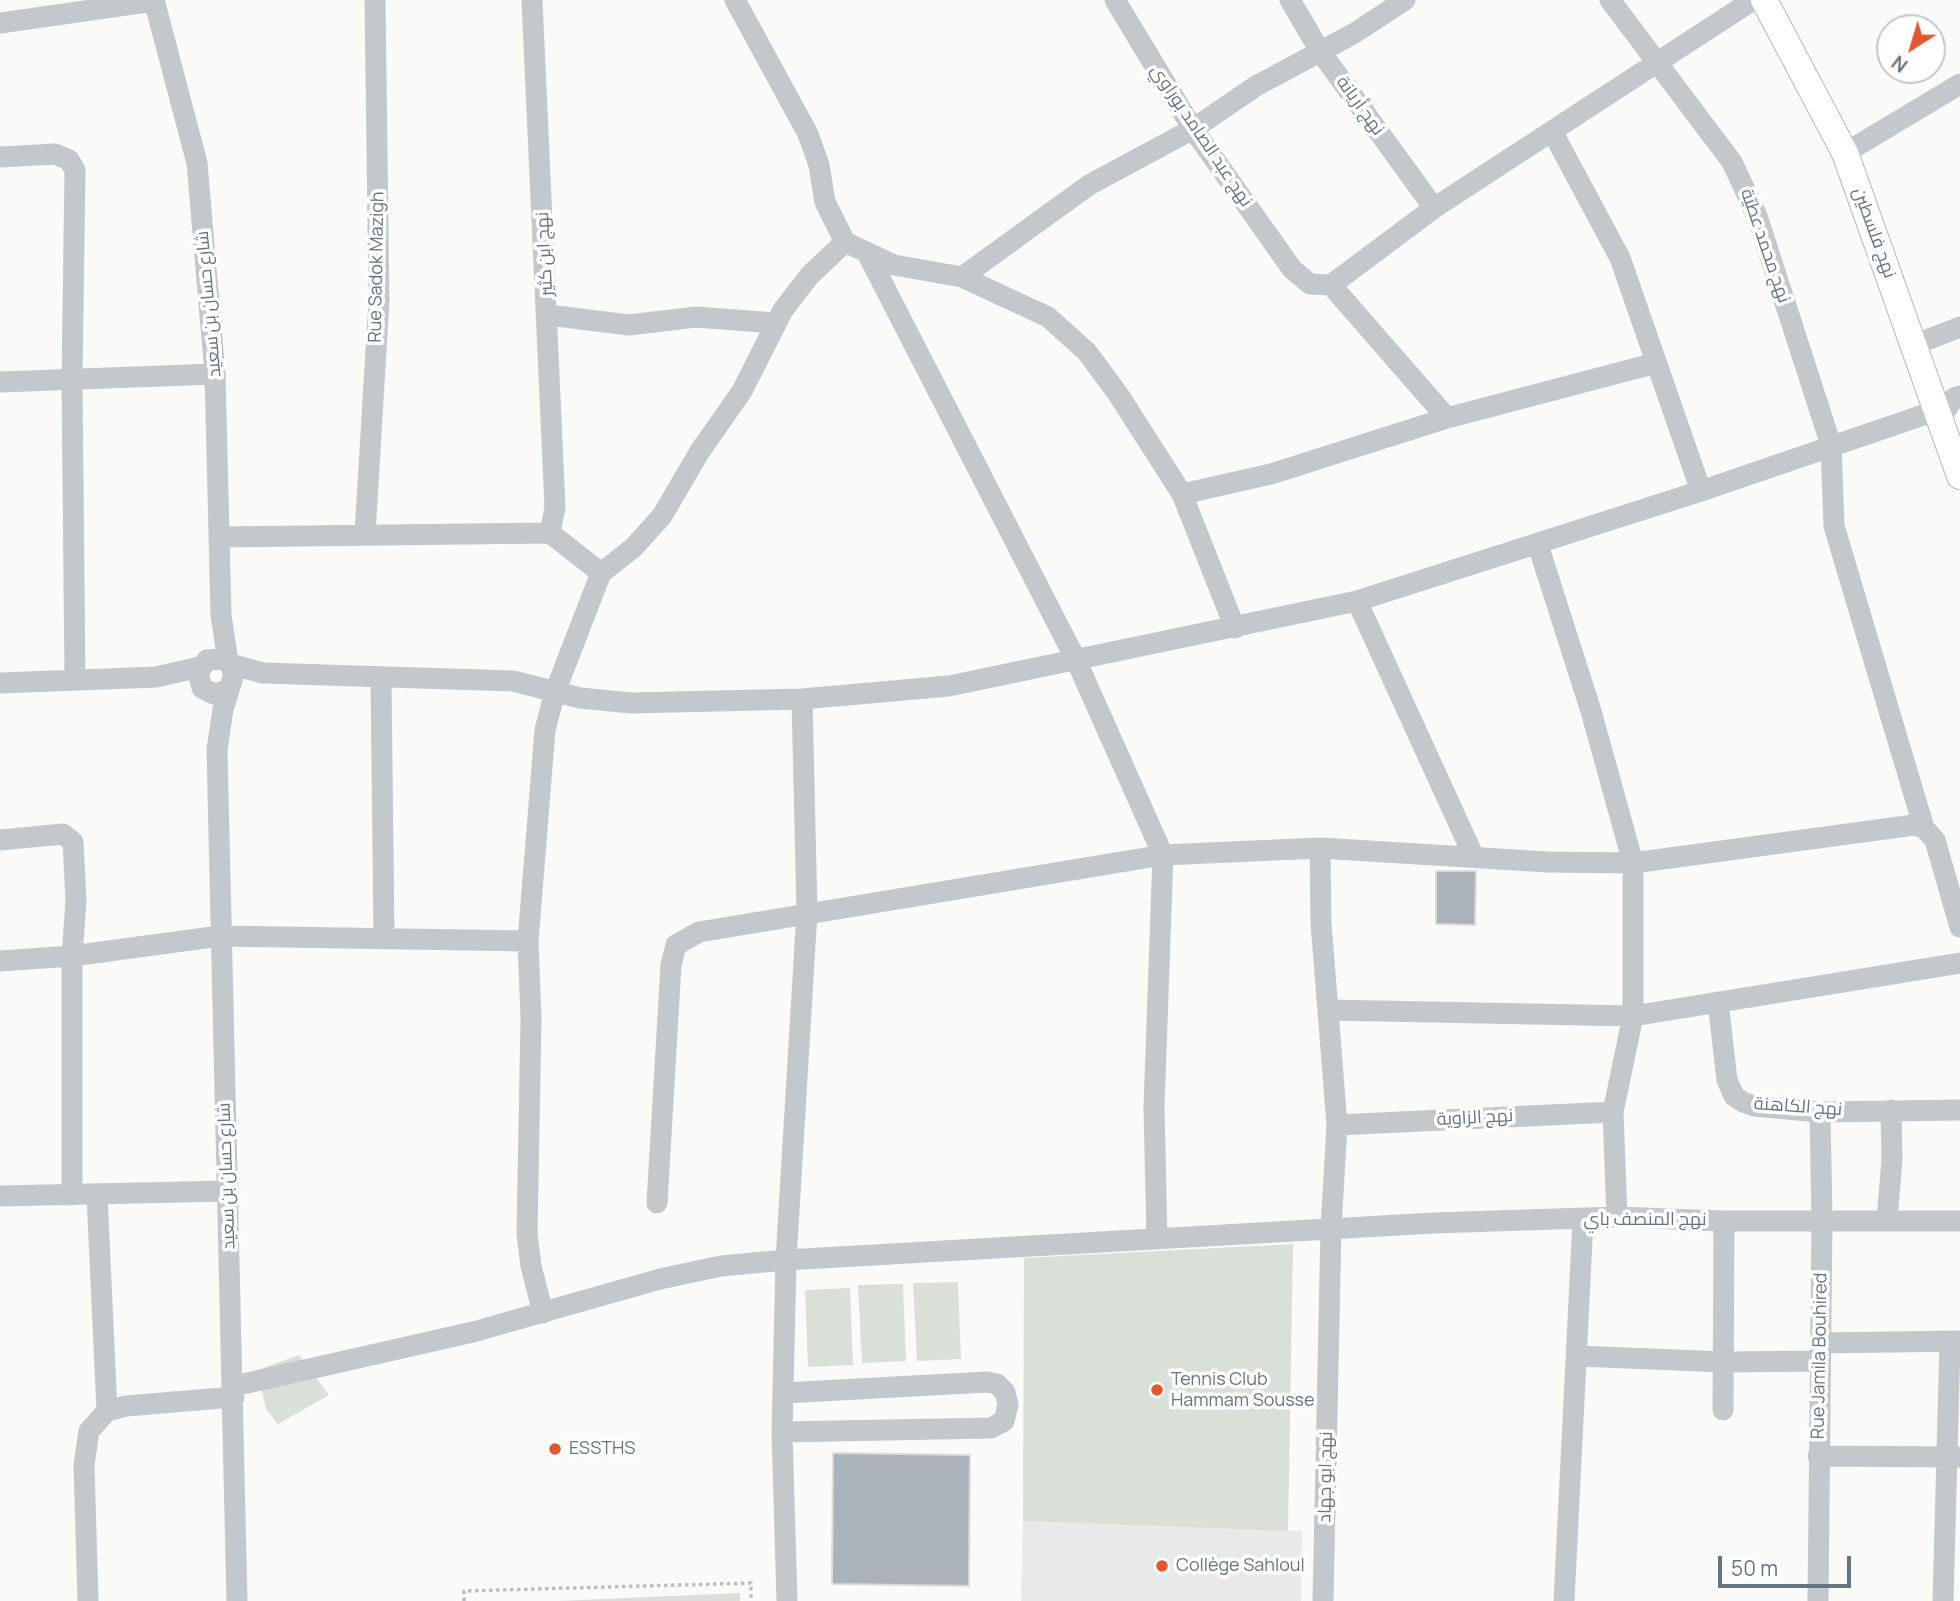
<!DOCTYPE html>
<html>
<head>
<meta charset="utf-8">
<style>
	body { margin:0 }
	#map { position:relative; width:1960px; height:1601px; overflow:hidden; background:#fafaf8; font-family:Manrope,sans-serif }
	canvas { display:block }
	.north { position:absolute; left:1876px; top:14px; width:70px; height:70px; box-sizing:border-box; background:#fff; border:2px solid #c1c8cd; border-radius:50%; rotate:217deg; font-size:19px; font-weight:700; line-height:28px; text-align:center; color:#657683 }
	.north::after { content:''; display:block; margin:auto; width:24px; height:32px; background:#e4572e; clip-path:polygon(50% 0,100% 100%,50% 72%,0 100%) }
	.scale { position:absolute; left:1718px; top:1556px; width:133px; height:32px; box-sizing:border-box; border:4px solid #657683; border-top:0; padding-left:9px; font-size:21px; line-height:24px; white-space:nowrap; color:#657683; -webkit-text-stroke:5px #fff; paint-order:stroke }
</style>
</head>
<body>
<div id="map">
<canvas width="1960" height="1601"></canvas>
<div class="north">N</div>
<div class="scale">50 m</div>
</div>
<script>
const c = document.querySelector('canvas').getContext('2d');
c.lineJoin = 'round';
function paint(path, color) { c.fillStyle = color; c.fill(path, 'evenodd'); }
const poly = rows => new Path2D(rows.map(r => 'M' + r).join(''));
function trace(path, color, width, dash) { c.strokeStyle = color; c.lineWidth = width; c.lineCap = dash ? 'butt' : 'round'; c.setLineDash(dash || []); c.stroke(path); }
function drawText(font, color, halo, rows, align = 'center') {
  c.font = font + ' Manrope,Cairo,sans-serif'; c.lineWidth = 7; c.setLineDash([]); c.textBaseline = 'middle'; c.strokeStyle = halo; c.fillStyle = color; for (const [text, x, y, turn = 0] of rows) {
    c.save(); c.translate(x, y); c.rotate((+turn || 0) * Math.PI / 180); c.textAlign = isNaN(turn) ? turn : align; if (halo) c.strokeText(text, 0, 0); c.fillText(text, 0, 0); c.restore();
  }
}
const built = poly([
	[1023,1521,1302,1531,1301,1601,1021,1601]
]);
const green = poly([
	[1293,1244,1288,1531,1023,1521,1024,1258],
	[958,1282,961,1359,917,1361,913,1283],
	[903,1284,906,1361,862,1363,858,1285],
	[850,1288,853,1365,808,1367,805,1290],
	[299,1355,329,1395,278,1424,266,1409,261,1387,263,1368],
	[740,1593,740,1601,558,1601]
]);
const building = poly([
	[1436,871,1476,871,1475,925,1436,924,1436,871],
	[833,1453,970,1455,969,1586,832,1584,833,1453]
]);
const path = poly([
	[464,1601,464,1591,751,1583,751,1601]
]);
const minor = poly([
	[154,0,197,163,215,374,221,615,228,662],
	[735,0,808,134,819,165,825,202,845,242,894,265,962,277,1048,317,1087,352,1118,394,1182,494,1235,628],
	[1115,0,1193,129,1292,269,1310,284,1331,285,1434,208,1753,0],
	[1290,0,1320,51,1434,208],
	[1610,0,1732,162,1757,216,1831,445,1834,526,1924,828],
	[0,23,154,1],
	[1552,131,1620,258,1701,491],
	[1845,153,1960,84],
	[0,157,55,154,69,160,75,170,72,380,75,680],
	[867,253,1076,660,1163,855,1154,1107,1157,1239],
	[962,277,1089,185,1193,129,1256,86,1353,34,1405,0],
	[1331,285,1447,418],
	[548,315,629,325,696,317,775,323],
	[1914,345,1960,327],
	[0,382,215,374],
	[1941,417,1954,398,1960,396],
	[1182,494,1271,474,1447,418,1656,363],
	[550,533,601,573],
	[365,534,379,300,375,0],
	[219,537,550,533,555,507,532,0],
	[1538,545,1591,711,1633,863,1633,1016,1613,1112,1617,1217],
	[1357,601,1474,857],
	[230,664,263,673,513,681,580,698,631,703,802,699,949,686,1357,601,1701,491,1938,410],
	[381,678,384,938],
	[0,683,156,677,200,667],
	[228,690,214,694,202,688,198,672,207,660,223,659,230,664,234,674,223,709,217,750,237,1601],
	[0,840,63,834,73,842,76,901,72,956,72,1195],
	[1320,848,1321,923,1337,1125,1331,1228,1323,1601],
	[0,961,72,956,220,936,528,941],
	[1718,1002,1727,1080,1734,1096,1743,1102,1754,1106,1820,1112,1960,1110],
	[1328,1010,1633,1016,1960,963],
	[1337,1125,1613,1112],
	[97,1195,107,1411],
	[0,1196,228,1191],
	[657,1203,671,965,676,945,699,932,1163,855,1320,848,1547,862,1633,863,1914,825,1924,828,1935,840,1960,927],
	[1887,1220,1892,1159,1891,1110],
	[543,1313,531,1266,527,1234,531,1019,528,941,545,730,555,692,601,573,633,548,662,516,700,451,742,391,783,310,810,275,845,242],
	[1820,1343,1960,1341],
	[1577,1356,1725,1362,1820,1361],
	[234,1386,473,1332,660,1279,721,1266,786,1260,807,912,802,699],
	[1723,1410,1724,1221],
	[782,1432,991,1428,1004,1421,1008,1405,1005,1392,997,1384,987,1382,784,1393],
	[1818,1456,1958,1457],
	[88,1601,84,1465,89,1431,107,1411,126,1406,234,1397],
	[787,1601,782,1432,786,1260,1434,1223,1617,1217,1724,1221,1960,1221],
	[1564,1601,1583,1220],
	[1818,1601,1822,1220,1820,1112],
	[1943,1601,1950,1342]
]);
const major = poly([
	[1764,0,1845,153,1960,476]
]);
const markers = [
	[1157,1390,7,"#e4572e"],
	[555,1449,7,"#e4572e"],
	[1162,1566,7,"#e4572e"]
];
const streetNames = [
	["نهج أريانة",1360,106,54],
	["نهج عبد الصامد بوراوي",1201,136,56],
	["نهج فلسطين",1874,233,70],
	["نهج محمد عطيّة",1765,246,71],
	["نهج ابن كثير",545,254,-93],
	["Rue Sadok Mazigh",377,267,-89],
	["شارع حسان بن سعيد",209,304,-95],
	["نهج الكاهنة",1798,1107,4],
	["نهج الزاوية",1475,1118,-3],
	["شارع حسان بن سعيد",227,1176,-92],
	["نهج المنصف باي",1645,1220],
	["Rue Jamila Bouhired",1820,1356,-89],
	["نهج ابو جهاد",1326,1477,-89]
];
const poiNames = [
	["Tennis Club",1171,1380],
	["Hammam Sousse",1171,1401],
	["ESSTHS",569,1449],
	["Collège Sahloul",1176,1566]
];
paint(built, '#e8e9e9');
paint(green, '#dadfd7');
paint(building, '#aab3b9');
trace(building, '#dcdcda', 2);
trace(major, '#b5babe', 28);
trace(path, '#bbbfc2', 3.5, [3.5, 3.5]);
trace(minor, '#c3c8cc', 21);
trace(major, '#fff', 26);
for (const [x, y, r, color] of markers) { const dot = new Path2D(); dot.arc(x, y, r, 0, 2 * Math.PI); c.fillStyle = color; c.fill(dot); trace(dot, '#fff', 2.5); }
drawText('18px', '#657683', '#fff', streetNames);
drawText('18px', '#657683', '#fff', poiNames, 'left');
</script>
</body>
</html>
